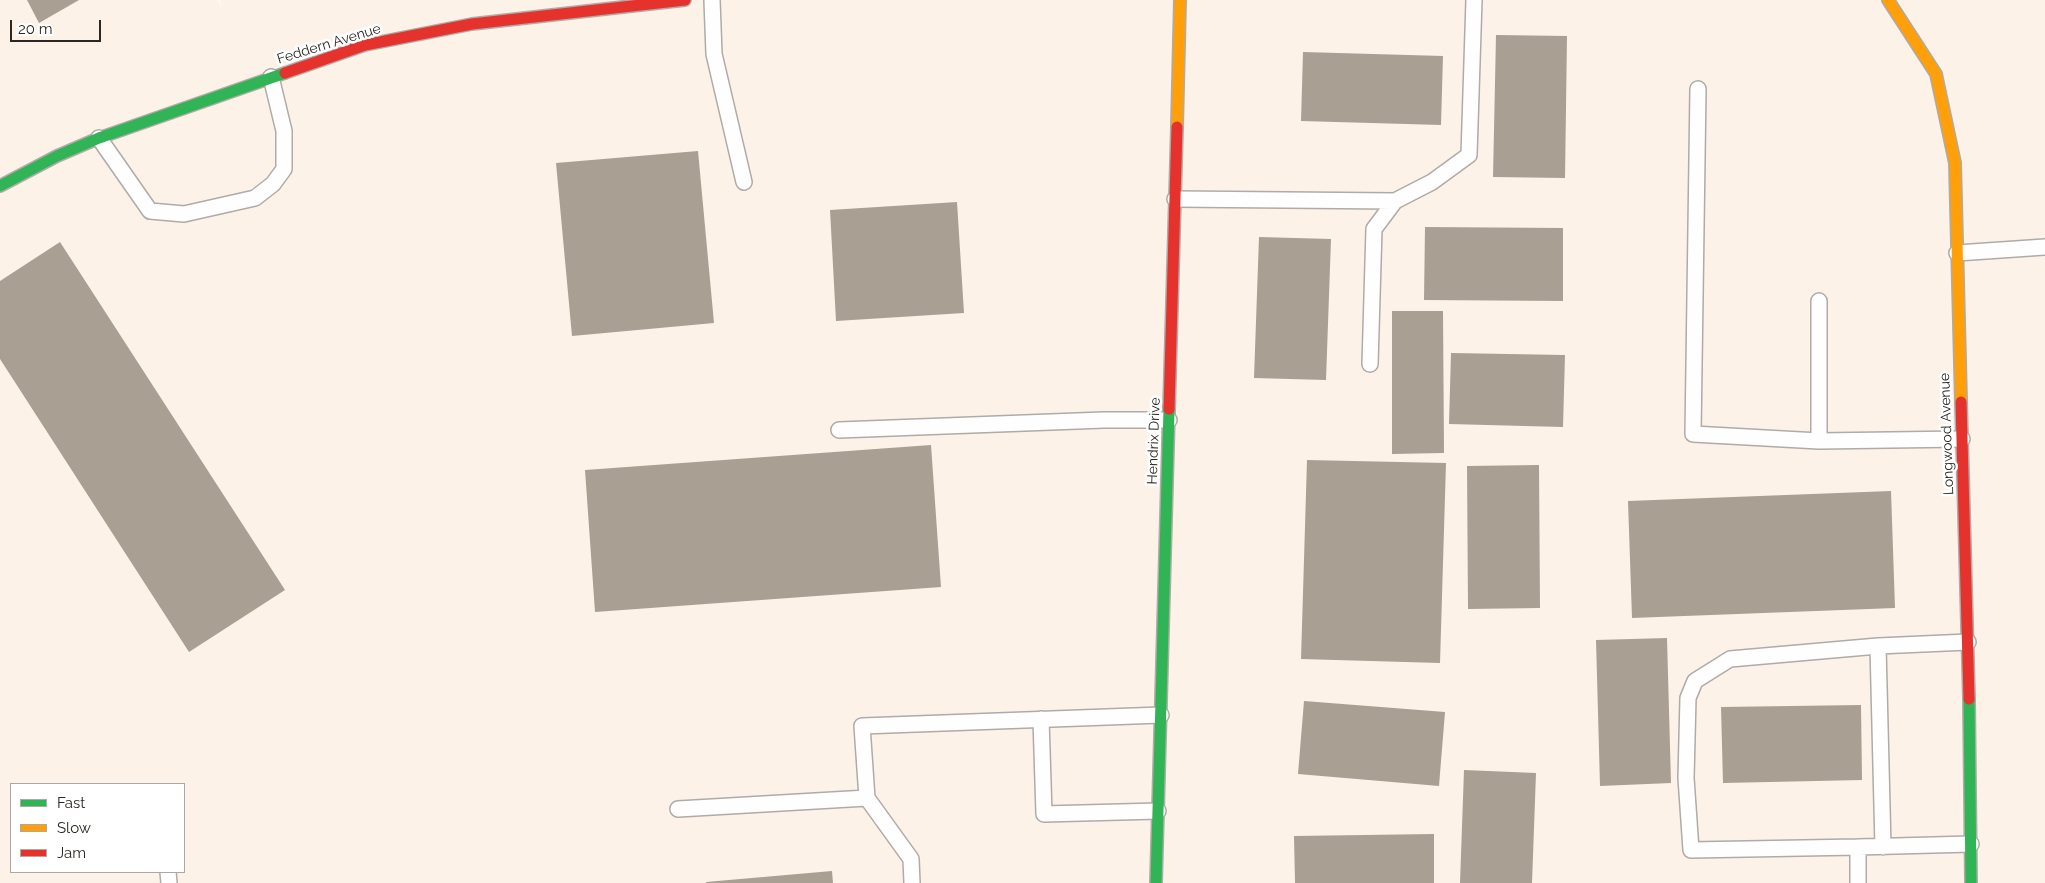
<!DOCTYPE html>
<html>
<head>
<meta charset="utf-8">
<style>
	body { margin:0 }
	#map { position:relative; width:2045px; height:883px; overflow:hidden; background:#fcf9f6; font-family:Raleway,sans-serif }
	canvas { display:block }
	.legend { position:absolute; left:10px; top:783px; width:175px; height:90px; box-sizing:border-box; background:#fff; border:1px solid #aaa9a7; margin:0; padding:6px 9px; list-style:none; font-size:15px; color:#2b2722 }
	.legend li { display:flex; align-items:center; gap:10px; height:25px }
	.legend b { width:25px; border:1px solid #aaa9a7 }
	.scale { position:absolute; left:10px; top:20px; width:91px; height:22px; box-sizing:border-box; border:2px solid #2b2722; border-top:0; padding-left:6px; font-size:15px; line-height:18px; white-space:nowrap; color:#2b2722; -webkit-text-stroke:4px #fff; paint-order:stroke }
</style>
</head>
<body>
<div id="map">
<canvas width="2045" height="883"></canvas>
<ul class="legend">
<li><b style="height:6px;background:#30b455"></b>Fast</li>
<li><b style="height:6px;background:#ff9f0a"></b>Slow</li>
<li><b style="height:6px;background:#e5322d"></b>Jam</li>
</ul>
<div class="scale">20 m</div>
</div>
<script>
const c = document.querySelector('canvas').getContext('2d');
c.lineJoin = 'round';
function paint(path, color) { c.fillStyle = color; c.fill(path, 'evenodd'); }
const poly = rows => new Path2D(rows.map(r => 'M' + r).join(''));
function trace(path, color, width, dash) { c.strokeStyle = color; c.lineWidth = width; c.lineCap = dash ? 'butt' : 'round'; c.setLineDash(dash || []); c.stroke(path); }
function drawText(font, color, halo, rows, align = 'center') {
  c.font = font + ' Raleway,sans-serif'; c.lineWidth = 5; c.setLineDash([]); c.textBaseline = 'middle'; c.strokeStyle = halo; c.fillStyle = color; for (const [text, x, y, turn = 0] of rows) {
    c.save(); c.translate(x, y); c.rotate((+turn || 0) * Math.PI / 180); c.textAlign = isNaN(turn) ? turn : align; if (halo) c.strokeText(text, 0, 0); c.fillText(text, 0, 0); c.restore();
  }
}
const built = poly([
	[0,0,217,0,221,7,221,0,2045,0,2045,883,0,883],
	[11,784,184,784,184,872,11,872]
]);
const building = poly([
	[27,0,79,0,39,23],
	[1496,35,1567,36,1565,178,1493,177],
	[1303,52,1443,56,1441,125,1301,121],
	[698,151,714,323,572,336,556,163],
	[957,202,964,313,836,321,830,210],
	[1425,227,1563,228,1563,301,1424,300],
	[1259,237,1331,239,1326,380,1254,378],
	[60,242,285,590,189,652,0,359,0,281],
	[1392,311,1443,311,1444,453,1392,454],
	[1451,353,1565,355,1563,427,1449,424],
	[931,445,941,587,595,612,585,470],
	[1307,460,1446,463,1440,663,1301,659],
	[1539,465,1540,608,1468,609,1467,466],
	[1891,491,1895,608,1632,618,1628,501],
	[1667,638,1671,783,1600,786,1596,640],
	[1304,701,1445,712,1439,786,1298,774],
	[1861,705,1862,780,1723,783,1721,707],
	[1464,770,1536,773,1532,883,1460,883],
	[1434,834,1434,883,1295,883,1294,836],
	[832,871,833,883,706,883,706,882]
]);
const lane = poly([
	[712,0,714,54,744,182],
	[1698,89,1693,434,1819,441],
	[99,138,150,211,184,214,255,198,273,184,284,169,284,131,271,77],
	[1175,199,1395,201],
	[1957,253,2045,247],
	[1819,301,1819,441,1962,439],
	[1370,364,1374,229,1395,201,1432,182,1469,155,1474,0],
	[839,430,1104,420,1169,420],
	[1878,646,1883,847],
	[1041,719,1044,814,1158,811],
	[867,798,911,859,912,883],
	[678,809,867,798,862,726,1161,715],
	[1858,847,1691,850,1686,778,1688,698,1695,681,1730,659,1878,646,1968,642],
	[168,872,169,883],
	[1858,883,1858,847,1971,844]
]);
const fast = poly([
	[0,186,57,156,99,138,285,73],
	[1969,699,1971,883],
	[1156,883,1169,409]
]);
const slow = poly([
	[1888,0,1936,74,1955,163,1961,402],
	[1177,127,1180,0]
]);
const jam = poly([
	[285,73,365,45,472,24,685,0],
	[1961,402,1969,699],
	[1169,409,1177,127]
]);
const streetNames = [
	["Feddern Avenue",329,44,-17],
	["Longwood Avenue",1947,434,-92],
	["Hendrix Drive",1154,441,-88]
];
paint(built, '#fdf2e7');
paint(building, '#aa9f93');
trace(lane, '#aeaba8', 18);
trace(fast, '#aeaba8', 14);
trace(slow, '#aeaba8', 14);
trace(jam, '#aeaba8', 14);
trace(lane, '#fffefe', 15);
trace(fast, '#30b455', 11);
trace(slow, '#ff9f0a', 11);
trace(jam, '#e5322d', 11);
drawText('14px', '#2b2722', '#fff', streetNames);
</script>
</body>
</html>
